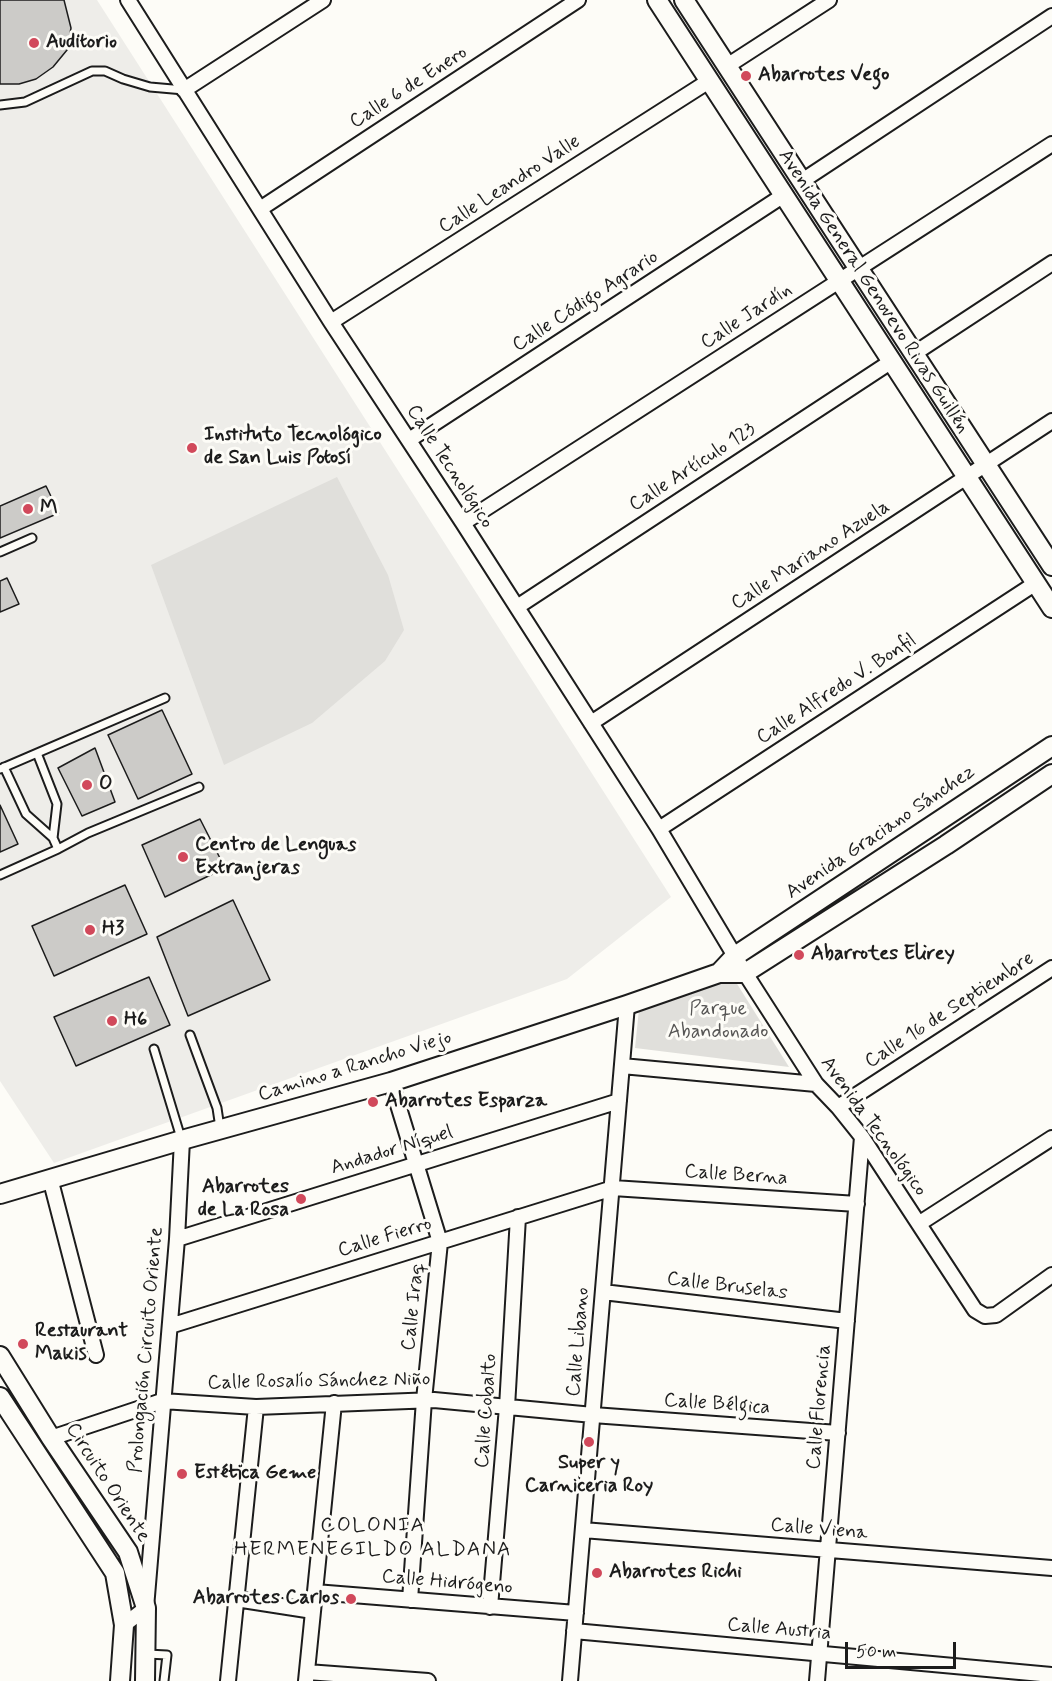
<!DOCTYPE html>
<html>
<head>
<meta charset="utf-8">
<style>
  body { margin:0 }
  #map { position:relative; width:1052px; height:1681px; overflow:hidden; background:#fdfcf7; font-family:Mynerve,sans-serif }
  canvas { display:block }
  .scale { position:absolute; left:845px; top:1642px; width:111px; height:27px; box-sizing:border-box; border:3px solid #1c1c1c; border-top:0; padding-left:8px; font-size:18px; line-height:21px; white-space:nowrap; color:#1c1c1c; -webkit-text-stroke:4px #fdfcf7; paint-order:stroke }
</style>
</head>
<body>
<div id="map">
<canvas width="1052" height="1681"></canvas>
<div class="scale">50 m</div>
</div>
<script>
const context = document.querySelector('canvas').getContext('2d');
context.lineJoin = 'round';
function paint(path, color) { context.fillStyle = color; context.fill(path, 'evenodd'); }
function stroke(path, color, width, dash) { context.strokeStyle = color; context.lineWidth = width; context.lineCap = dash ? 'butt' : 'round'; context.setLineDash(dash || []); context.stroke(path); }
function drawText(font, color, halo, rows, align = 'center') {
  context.font = font + ' Mynerve,sans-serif'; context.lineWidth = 6; context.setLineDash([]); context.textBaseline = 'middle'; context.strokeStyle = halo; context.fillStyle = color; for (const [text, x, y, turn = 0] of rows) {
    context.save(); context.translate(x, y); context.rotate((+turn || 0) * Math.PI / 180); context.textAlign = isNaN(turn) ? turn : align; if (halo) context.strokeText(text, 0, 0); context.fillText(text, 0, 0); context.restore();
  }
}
paint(new Path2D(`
  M 0,0 L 97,0 L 671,897 L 567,979 L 54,1163 L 0,1081 Z`), '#eeede9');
paint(new Path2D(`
  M 337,477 L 388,575 L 404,630 L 385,661 L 312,723 L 224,765 L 151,565 Z
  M 734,979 L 789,1067 L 635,1048 L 639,1009 Z`), '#e0dfdb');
const building = new Path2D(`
  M 0,0 L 64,0 L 71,28 L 67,50 L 53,67 L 36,79 L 19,84 L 0,84 Z
  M 46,486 L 59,513 L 0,538 L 0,506 Z
  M 7,578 L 19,604 L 0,612 L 0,581 Z
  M 162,710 L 192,774 L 138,799 L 108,735 Z
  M 95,748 L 115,802 L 82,816 L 58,768 Z
  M 0,805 L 18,844 L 0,852 Z
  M 200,819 L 225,868 L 165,897 L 142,845 Z
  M 125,885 L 147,934 L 54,976 L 32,926 Z
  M 233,900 L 270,980 L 188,1016 L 157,937 Z
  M 149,977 L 170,1025 L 76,1066 L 54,1017 Z`);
paint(building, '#cccbc8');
stroke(building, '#1c1c1c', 1.5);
const service = new Path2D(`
  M 0,105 L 25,102 L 92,71 L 105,71 L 123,79 L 150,87 L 184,90
  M 0,552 L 32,538
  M 37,753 L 57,804 L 53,838
  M 4,767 L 26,814 L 53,838 L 58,849
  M 0,769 L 165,698
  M 0,875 L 58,849 L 88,833 L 199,787
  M 190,1035 L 217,1108 L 220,1128
  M 154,1049 L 181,1138
  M 147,1654 L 167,1655 L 164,1681`);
const minor = new Path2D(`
  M 128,0 L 331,322 L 463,523 L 659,829 L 745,973 L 816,1084 L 838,1107 L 862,1137 L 975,1310 L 985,1316 L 996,1315 L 1052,1275
  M 727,66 L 829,0
  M 184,90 L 323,0
  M 802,181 L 1052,16
  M 260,209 L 578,0
  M 331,322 L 709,81
  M 915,353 L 1052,263
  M 409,440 L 784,195
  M 463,523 L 1052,144
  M 517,607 L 892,361
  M 591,723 L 1052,421
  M 659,829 L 1036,583
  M 622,1066 L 816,1084
  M 391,1082 L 440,1242 L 424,1400 L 410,1600
  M 838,1107 L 1052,968
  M 50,1178 L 96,1355
  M 920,1223 L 1052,1138
  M 177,1239 L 619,1101
  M 603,1292 L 847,1321
  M 170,1326 L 613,1188 L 857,1204
  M 51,1438 L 162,1401 L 256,1407 L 434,1400 L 593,1415 L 838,1433
  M 583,1530 L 1052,1568
  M 315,1592 L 576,1613
  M 236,1599 L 313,1611
  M 490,1607 L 507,1407 L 518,1217
  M 124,1625 L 146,1608 L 177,1239 L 182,1140
  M 574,1631 L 1052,1675
  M 307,1672 L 428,1681
  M 228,1681 L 256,1407
  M 306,1681 L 334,1403
  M 570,1681 L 627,1005
  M 817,1681 L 862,1137`);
const tertiary = new Path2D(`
  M 657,0 L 1052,608
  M 684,0 L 1052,566
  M 719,973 L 735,956 L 1052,746
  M 0,1194 L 182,1140 L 391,1082 L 627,1005 L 719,973 L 745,973 L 946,845 L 1052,774
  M 0,1356 L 51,1438 L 128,1552 L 146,1608 L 145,1681
  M 0,1397 L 115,1573 L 124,1625 L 120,1681`);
stroke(service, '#1c1c1c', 11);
stroke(minor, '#1c1c1c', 18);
stroke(tertiary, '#1c1c1c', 22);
stroke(service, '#fdfcf7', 7);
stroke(minor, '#fdfcf7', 14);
stroke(tertiary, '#fdfcf7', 18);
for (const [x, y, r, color] of [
  [34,43,6,"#d1495b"],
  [746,76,6,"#d1495b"],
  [192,448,6,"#d1495b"],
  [28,509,6,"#d1495b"],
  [87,785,6,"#d1495b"],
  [183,857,6,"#d1495b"],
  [90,930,6,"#d1495b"],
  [799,955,6,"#d1495b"],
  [112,1021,6,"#d1495b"],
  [373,1102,6,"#d1495b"],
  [301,1199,6,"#d1495b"],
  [23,1344,6,"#d1495b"],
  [589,1442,6,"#d1495b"],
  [182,1474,6,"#d1495b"],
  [597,1573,6,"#d1495b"],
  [351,1599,6,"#d1495b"]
]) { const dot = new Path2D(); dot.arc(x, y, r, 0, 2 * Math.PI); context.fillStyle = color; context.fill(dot); stroke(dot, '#fdfcf7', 2); }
drawText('bold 20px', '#1c1c1c', '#fdfcf7', [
  ["Auditorio",46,43],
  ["Abarrotes Vego",758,76],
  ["Instituto Tecnológico",204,436],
  ["de San Luis Potosí",204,459],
  ["M",40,509],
  ["O",99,785],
  ["Centro de Lenguas",195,846],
  ["Extranjeras",195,869],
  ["H3",102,930],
  ["Abarrotes Elirey",811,955],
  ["H6",124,1021],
  ["Abarrotes Esparza",385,1102],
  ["Abarrotes",289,1188,"right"],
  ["de La Rosa",289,1211,"right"],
  ["Restaurant",35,1332],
  ["Makis",35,1355],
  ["Super y",589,1464,"center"],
  ["Carniceria Roy",589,1487,"center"],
  ["Estética Geme",194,1474],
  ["Abarrotes Richi",609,1573],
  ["Abarrotes Carlos",339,1599,"right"]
], 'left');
drawText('20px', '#1c1c1c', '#fdfcf7', [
  ["Calle 6 de Enero",409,88,-33],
  ["Calle Leandro Valle",510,185,-33],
  ["Avenida General Genovevo Rivas Guillén",873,292,57],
  ["Calle Código Agrario",586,302,-33],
  ["Calle Jardín",747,317,-33],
  ["Calle Tecnológico",449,467,57],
  ["Calle Artículo 123",693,468,-33],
  ["Calle Mariano Azuela",811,556,-33],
  ["Calle Alfredo V. Bonfil",837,690,-33],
  ["Avenida Graciano Sánchez",881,833,-34],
  ["Calle 16 de Septiembre",950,1011,-33],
  ["Camino a Rancho Viejo",355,1067,-17],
  ["Avenida Tecnológico",873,1127,54],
  ["Andador Níquel",392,1151,-17],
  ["Calle Berna",736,1176,4],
  ["Calle Fierro",385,1238,-17],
  ["Calle Bruselas",727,1287,7],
  ["Calle Iraq",414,1307,-84],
  ["Calle Libano",579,1342,-85],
  ["Prolongación Circuito Oriente",147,1350,-85],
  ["Calle Rosalío Sánchez Niño",319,1382,-1],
  ["Calle Bélgica",717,1405,4],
  ["Calle Florencia",820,1407,-85],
  ["Calle Cobalto",487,1411,-86],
  ["Circuito Oriente",107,1483,57],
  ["Calle Viena",819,1530,5],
  ["Calle Hidrógeno",447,1583,5],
  ["Calle Austria",779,1630,5]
]);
drawText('20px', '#575655', '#fdfcf7', [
  ["Parque",718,1010],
  ["Abandonado",718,1033]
]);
context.letterSpacing = '1.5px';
drawText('21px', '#1c1c1c', '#fdfcf7', [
  ["COLONIA",373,1527],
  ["HERMENEGILDO ALDANA",373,1551]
]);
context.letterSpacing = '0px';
</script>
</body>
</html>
